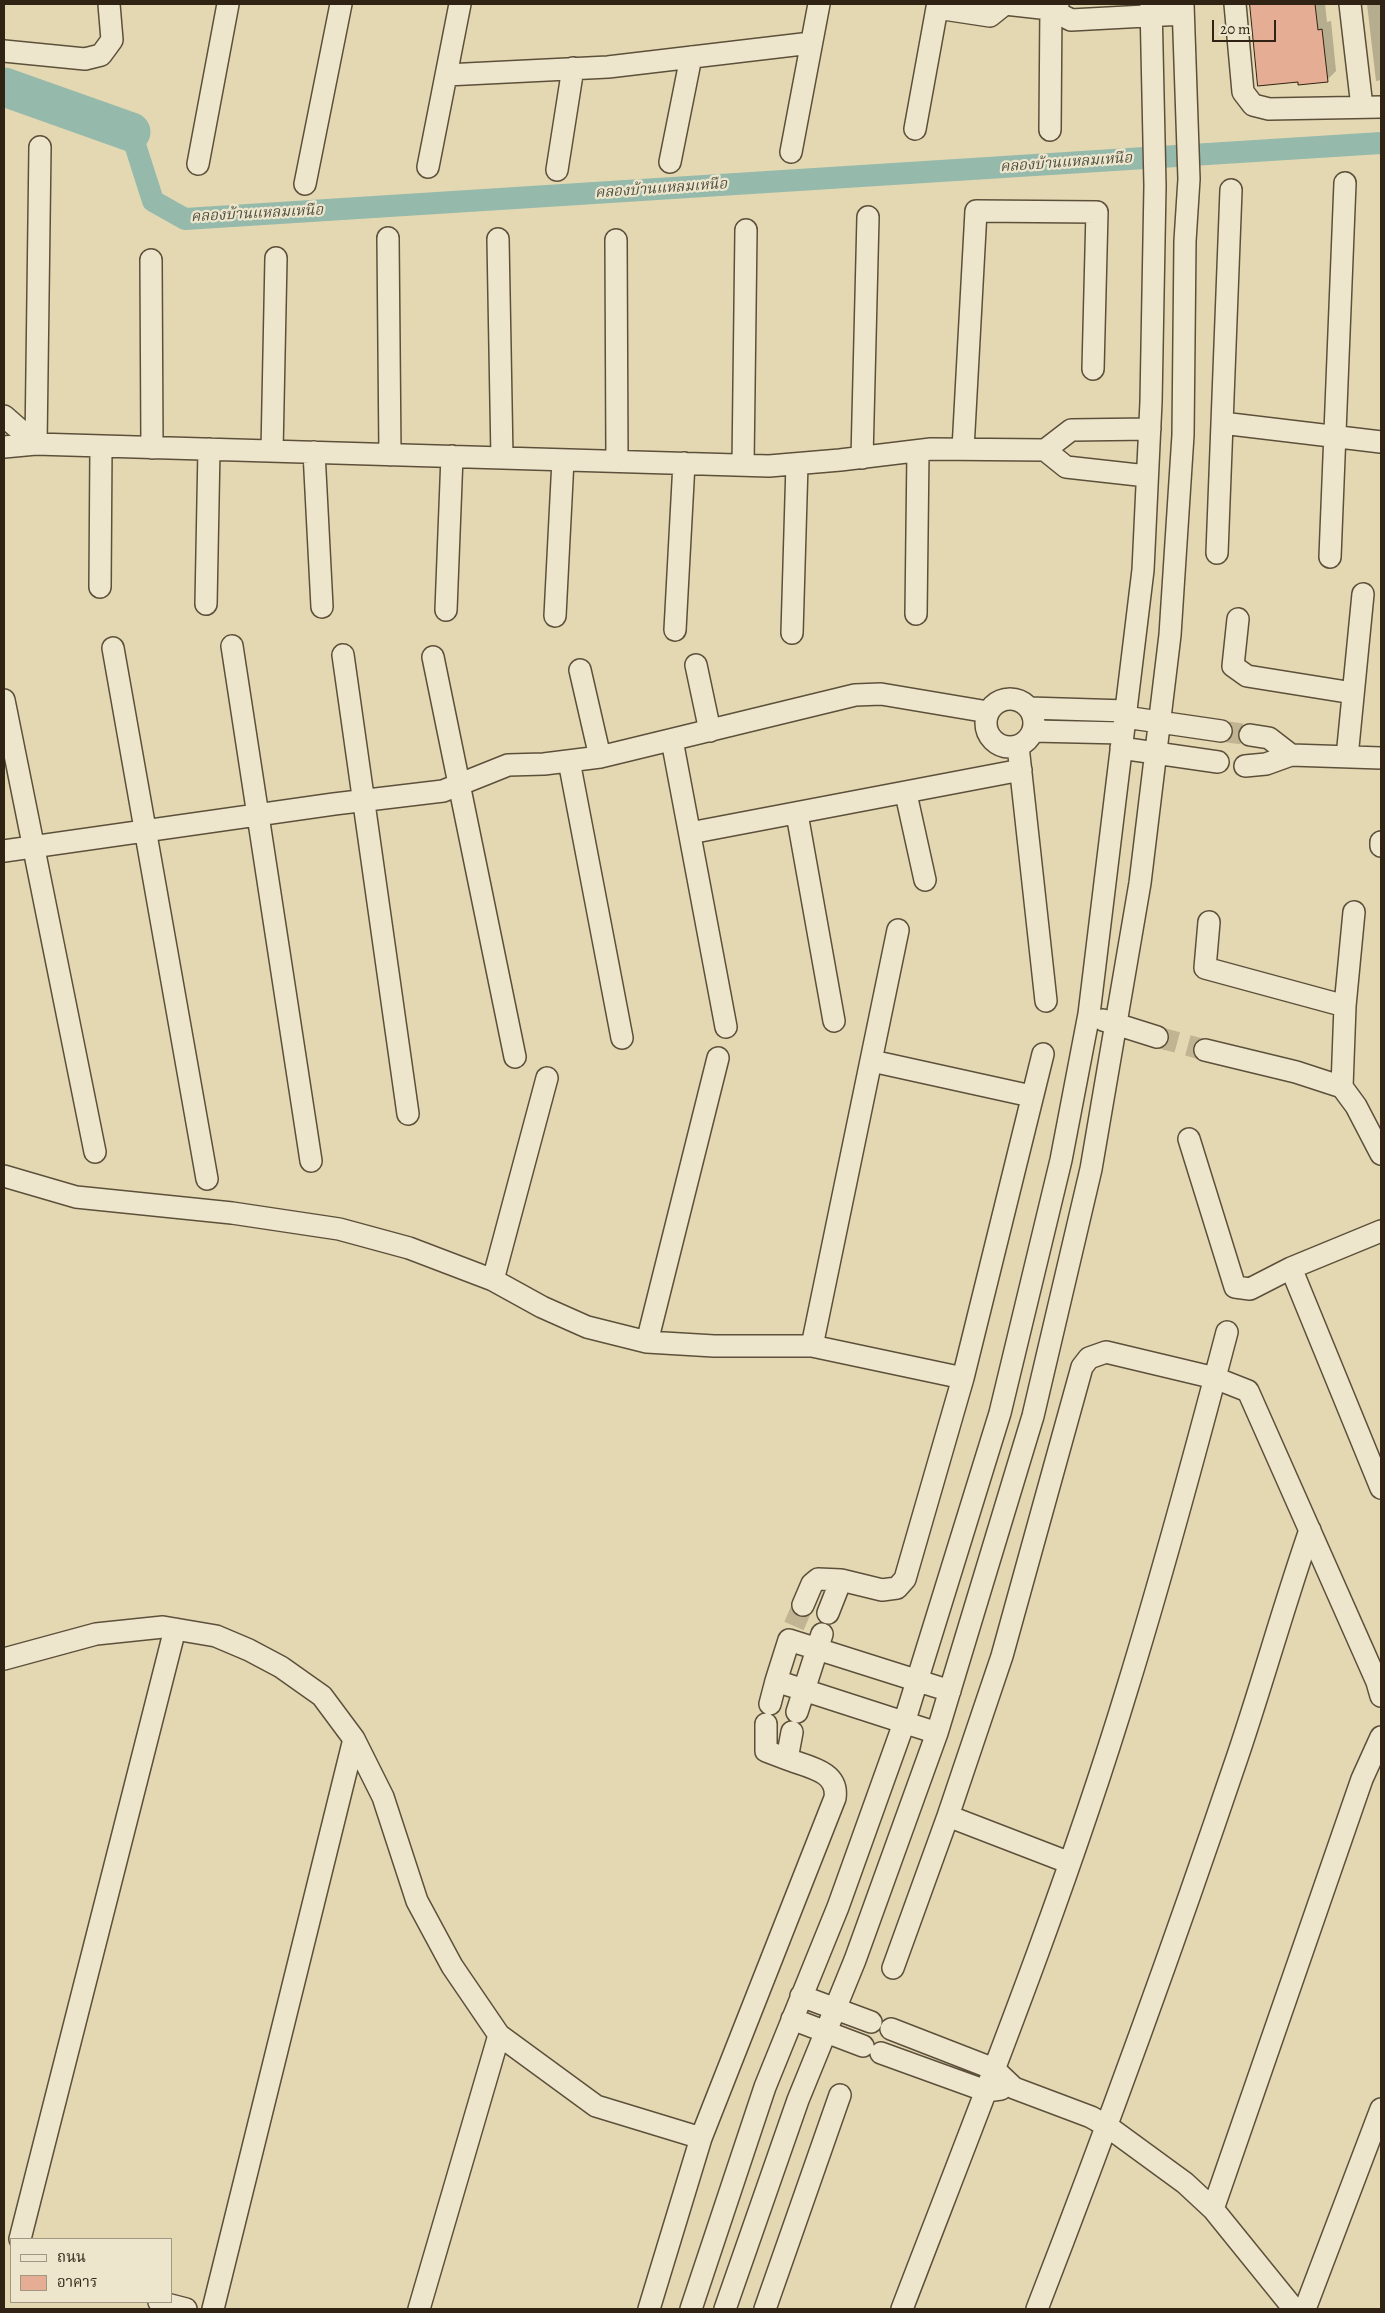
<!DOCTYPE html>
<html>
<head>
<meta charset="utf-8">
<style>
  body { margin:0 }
  #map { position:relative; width:1385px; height:2313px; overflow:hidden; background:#e4d8b2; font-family:Alegreya,"Noto Serif Thai",serif }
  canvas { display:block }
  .frame { position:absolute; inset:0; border:5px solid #302313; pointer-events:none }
  .legend { position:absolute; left:10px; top:2238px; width:162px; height:65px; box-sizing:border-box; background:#ede6cd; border:1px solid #a19883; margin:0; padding:6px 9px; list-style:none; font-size:15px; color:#302313 }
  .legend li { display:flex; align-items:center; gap:10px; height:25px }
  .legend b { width:25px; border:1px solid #a19883 }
  .scale { position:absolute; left:1212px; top:20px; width:64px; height:22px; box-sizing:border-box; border:2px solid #302313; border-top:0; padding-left:6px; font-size:15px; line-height:18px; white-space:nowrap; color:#302313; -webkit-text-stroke:4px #ede6cd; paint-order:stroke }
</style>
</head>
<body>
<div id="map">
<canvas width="1385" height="2313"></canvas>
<div class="frame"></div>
<ul class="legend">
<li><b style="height:6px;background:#ede6cd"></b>ถนน</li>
<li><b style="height:14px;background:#e5ad93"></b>อาคาร</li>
</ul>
<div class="scale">20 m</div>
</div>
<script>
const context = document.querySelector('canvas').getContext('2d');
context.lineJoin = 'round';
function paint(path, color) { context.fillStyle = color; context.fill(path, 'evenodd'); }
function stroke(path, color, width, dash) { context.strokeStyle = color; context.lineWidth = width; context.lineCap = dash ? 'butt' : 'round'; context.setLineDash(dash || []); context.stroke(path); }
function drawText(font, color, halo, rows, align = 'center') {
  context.font = font + ' Alegreya,"Noto Serif Thai",serif'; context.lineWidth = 4.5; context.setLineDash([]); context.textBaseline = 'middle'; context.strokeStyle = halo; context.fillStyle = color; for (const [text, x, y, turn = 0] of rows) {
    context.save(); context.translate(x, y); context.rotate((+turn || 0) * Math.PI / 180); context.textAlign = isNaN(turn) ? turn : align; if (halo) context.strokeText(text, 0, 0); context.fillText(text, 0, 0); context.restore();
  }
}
paint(new Path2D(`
  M 1251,4 L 1325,4 L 1327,22 L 1331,21 L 1336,71 L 1327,80 L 1299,80 L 1259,85 Z
  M 1367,4 L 1381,4 L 1381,80 L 1376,81 Z`), '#0003');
stroke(new Path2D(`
  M 131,132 L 153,201 L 185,219 L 1381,143`), '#95baac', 22);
stroke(new Path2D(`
  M 4,87 L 131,132`), '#95baac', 39);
const building = new Path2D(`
  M 1250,4 L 1315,4 L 1318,30 L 1322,29 L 1328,82 L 1298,85 L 1298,82 L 1258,86 Z`);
paint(building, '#e5ad93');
stroke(building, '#302313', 1);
stroke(new Path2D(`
  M 1221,731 L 1250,735
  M 1157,1037 L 1205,1050
  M 794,1626 L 803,1605`), '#c0b492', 21, [21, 11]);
const street = new Path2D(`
  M 938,4 L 937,8 L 990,16 L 1005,4 L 1050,9
  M 1058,4 L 1050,9 L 1071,20 L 1183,14
  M 1235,4 L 1243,92 L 1253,105 L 1269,109 L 1381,107
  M 1350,4 L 1362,107
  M 4,51 L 85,59 L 101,55 L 112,40 L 109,4
  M 446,75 L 608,67 L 811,43
  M 915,129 L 937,8
  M 1050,130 L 1051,4
  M 791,152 L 819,4
  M 670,162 L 691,57
  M 198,164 L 228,4
  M 428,167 L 460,4
  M 557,170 L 573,68
  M 305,184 L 341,4
  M 388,238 L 390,455
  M 498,239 L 502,458
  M 616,240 L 617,461
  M 151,260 L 152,448
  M 4,416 L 36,444
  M 1222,423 L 1381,442
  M 36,444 L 40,147
  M 4,447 L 36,444 L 769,466 L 840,460 L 931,449 L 1045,450
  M 963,449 L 976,211 L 1097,212 L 1093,369
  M 272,451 L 276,258
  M 314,452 L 322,607
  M 862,458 L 868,217
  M 743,465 L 746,230
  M 1147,476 L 1066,467 L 1045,450 L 1071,430 L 1150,429
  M 1217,553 L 1231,190
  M 1330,557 L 1345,183
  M 100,587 L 101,446
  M 206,604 L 209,449
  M 446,610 L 452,456
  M 916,614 L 918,451
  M 555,616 L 563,460
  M 1238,619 L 1233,666 L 1247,676 L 1353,693
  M 675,630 L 684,463
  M 792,633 L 797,464
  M 232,646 L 311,1161
  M 113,648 L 207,1179
  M 343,655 L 408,1114
  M 433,657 L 515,1057
  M 696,665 L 710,731
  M 580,670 L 600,757
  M986 723a24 24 0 1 1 48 0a24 24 0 1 1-48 0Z
  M 4,700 L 95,1152
  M 1029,708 L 1126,711
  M 1125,717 L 1221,731
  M 1033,731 L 1123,733
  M 1250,735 L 1269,738 L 1291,755
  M 672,740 L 726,1027
  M 1018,746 L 1046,1001
  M 1121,748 L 1218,762
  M 1347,757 L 1363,594
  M 569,761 L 622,1038
  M 1245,766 L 1266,764 L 1291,755 L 1381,758
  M 906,794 L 925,880
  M 797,814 L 834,1021
  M 690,833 L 1021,770
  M 1381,846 L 1381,842
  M 4,851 L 334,804 L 443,791 L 508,765 L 544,764 L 600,757 L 855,695 L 881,694 L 988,712
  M 1209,922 L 1205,968 L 1345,1006
  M 1103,1020 L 1157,1037
  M 1205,1050 L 1296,1072 L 1342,1087 L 1356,1106 L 1381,1154
  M 872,1061 L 1031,1096
  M 1342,1087 L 1345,1006 L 1354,912
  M 1189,1139 L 1235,1287 L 1250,1289 L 1291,1268 L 1381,1231
  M 4,1176 L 76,1197 L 232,1213 L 339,1229 L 409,1248 L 493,1280 L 542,1307 L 587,1327 L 647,1342 L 714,1346 L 812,1346 L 963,1378 L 905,1579 L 897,1588 L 882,1590 L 841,1580
  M 1291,1268 L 1381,1488
  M 493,1280 L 547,1078
  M 647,1342 L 718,1058
  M 812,1346 L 898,930
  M 963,1378 L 1043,1054
  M 803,1605 L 812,1584 L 818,1579 L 841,1580 L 828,1613
  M 4,1659 L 96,1634 L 163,1627 L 216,1636 L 249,1650 L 281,1667 L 322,1696 L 354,1739 L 383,1797 L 417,1901 L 452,1966 L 499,2035
  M 770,1704 L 776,1681
  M 797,1712 L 822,1634
  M 766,1724 L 766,1751 L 787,1759 L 792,1732
  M 937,1733 L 776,1681 L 789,1640 L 950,1691
  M 948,1816 L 1070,1863
  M 893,1968 L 948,1816 L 1002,1656 L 1082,1367 L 1089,1358 L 1106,1352 L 1215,1378 L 1248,1391 L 1377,1682 L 1381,1696
  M 801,1996 L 871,2022
  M 792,2019 L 863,2046
  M 891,2029 L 994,2069 L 1014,2088 L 1091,2117 L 1107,2126 L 1185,2183 L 1213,2209 L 1294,2309
  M 881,2053 L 986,2091 L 1001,2089
  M 1213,2209 L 1362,1779 L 1381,1737
  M 20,2239 L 175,1629
  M 159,2302 L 186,2309
  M 213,2309 L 354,1739
  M 419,2309 L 499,2035 L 596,2106 L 701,2138
  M 649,2309 L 701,2138 L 835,1798 C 839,1771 808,1767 787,1759
  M 691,2309 L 765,2087 L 838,1907 L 904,1723 L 1000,1413 L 1061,1160 L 1089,1014 L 1143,570 L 1151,402 L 1155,186 L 1151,4
  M 725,2309 L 798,2100 L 855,1960 L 937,1733 L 1033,1416 L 1091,1169 L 1140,883 L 1170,635 L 1183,435 L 1185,241 L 1189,179 L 1183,4
  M 765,2309 L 840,2095
  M 902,2309 C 981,2103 1064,1897 1128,1686 C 1164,1569 1196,1450 1227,1332
  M 1037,2309 C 1108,2126 1175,1941 1238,1755 C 1263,1681 1284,1605 1310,1530
  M 1305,2309 L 1381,2109`);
stroke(street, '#5d503b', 24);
stroke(street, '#ede6cd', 21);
drawText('italic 15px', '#4e5041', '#ede6cd', [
  ["คลองบ้านแหลมเหนือ",1066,163,-4],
  ["คลองบ้านแหลมเหนือ",661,189,-4],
  ["คลองบ้านแหลมเหนือ",257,214,-3]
]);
</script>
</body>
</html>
